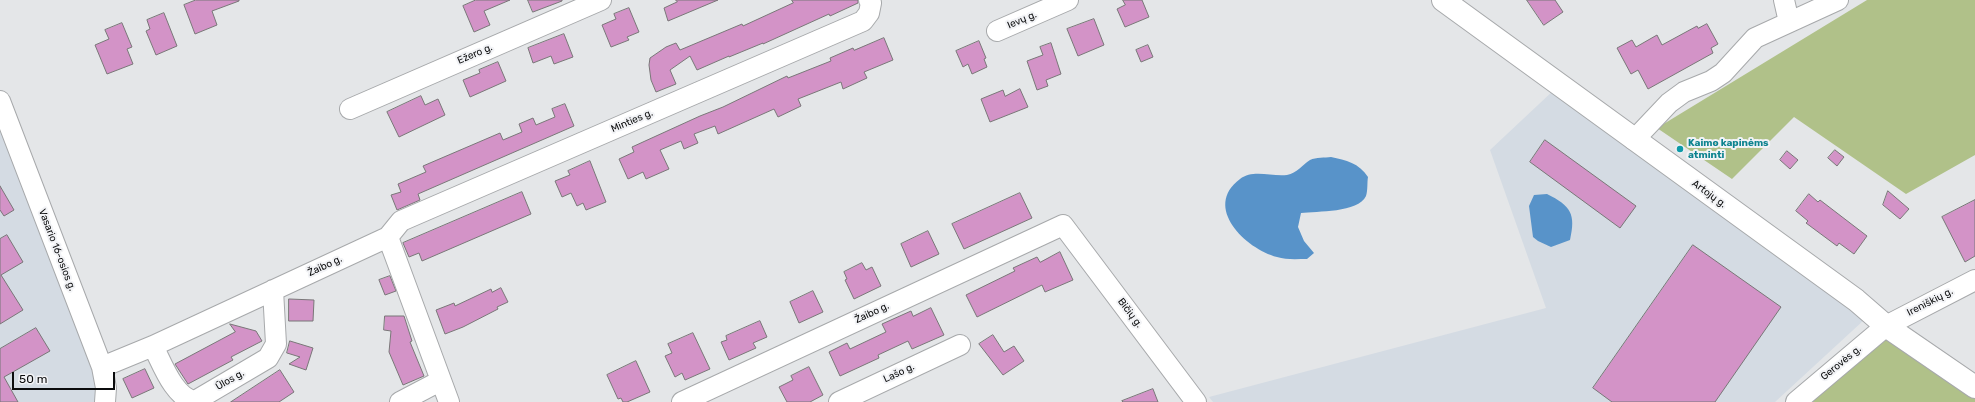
<!DOCTYPE html>
<html>
<head>
<meta charset="utf-8">
<style>
  body { margin:0 }
  #map { position:relative; width:1975px; height:402px; overflow:hidden; background:#e4e6e8; font-family:Rubik,sans-serif }
  canvas { display:block }
  .scale { position:absolute; left:12px; top:372px; width:103px; height:18px; box-sizing:border-box; border:2px solid #0b0c0d; border-top:0; padding-left:5px; font-size:12px; line-height:14px; white-space:nowrap; color:#0b0c0d; -webkit-text-stroke:3px #f2f3f6; paint-order:stroke }
</style>
</head>
<body>
<div id="map">
<canvas width="1975" height="402"></canvas>
<div class="scale">50 m</div>
</div>
<script>
const context = document.querySelector('canvas').getContext('2d');
context.lineJoin = 'round';
function paint(path, color) { context.fillStyle = color; context.fill(path, 'evenodd'); }
function stroke(path, color, width, dash) { context.strokeStyle = color; context.lineWidth = width; context.lineCap = dash ? 'butt' : 'round'; context.setLineDash(dash || []); context.stroke(path); }
function drawText(font, color, halo, rows, align = 'center') {
  context.font = font + ' Rubik,sans-serif'; context.lineWidth = 4; context.setLineDash([]); context.textBaseline = 'middle'; context.strokeStyle = halo; context.fillStyle = color; for (const [text, x, y, turn = 0] of rows) {
    context.save(); context.translate(x, y); context.rotate((+turn || 0) * Math.PI / 180); context.textAlign = isNaN(turn) ? turn : align; if (halo) context.strokeText(text, 0, 0); context.fillText(text, 0, 0); context.restore();
  }
}
paint(new Path2D(`
  M 1555,89 L 1864,320 L 1775,402 L 1213,402 L 1209,397 L 1546,308 L 1490,150 Z
  M 0,124 L 96,370 L 98,402 L 0,402 Z`), '#d4dbe3');
paint(new Path2D(`
  M 1867,0 L 1975,0 L 1975,155 L 1906,194 L 1794,117 L 1732,179 L 1657,128 Z
  M 1886,336 L 1975,394 L 1975,402 L 1813,402 L 1810,398 Z`), '#b0c189');
paint(new Path2D(`
  M 1331,157 C 1346,160 1359,163 1368,177 C 1367,182 1368,190 1366,196 C 1358,213 1317,211 1301,213 L 1298,227 L 1304,241 L 1314,253 L 1307,259 C 1297,259 1286,260 1277,257 C 1246,249 1202,207 1240,179 C 1253,169 1272,177 1287,175 C 1297,173 1302,165 1310,160 C 1316,157 1325,158 1331,157 Z
  M 1547,194 C 1571,206 1576,214 1570,240 L 1551,247 L 1538,241 L 1533,237 L 1529,206 L 1534,195 Z`), '#5893c9');
const building = new Path2D(`
  M 196,0 L 239,0 L 239,1 L 212,11 L 217,25 L 195,34 L 184,5 Z
  M 476,0 L 510,0 L 484,11 L 490,25 L 474,32 L 463,6 Z
  M 528,0 L 562,0 L 562,1 L 533,12 Z
  M 676,0 L 718,0 L 668,21 L 664,8 L 677,2 Z
  M 792,0 L 858,0 L 858,3 L 830,16 L 829,14 L 763,44 L 763,43 L 729,57 L 729,56 L 697,70 L 690,56 L 670,70 L 676,84 L 656,92 L 651,80 L 649,65 L 650,58 L 666,47 L 676,43 L 680,50 L 742,24 L 743,26 L 793,3 Z
  M 1123,0 L 1142,0 L 1149,17 L 1125,27 L 1117,9 L 1125,5 Z
  M 1527,0 L 1555,0 L 1563,12 L 1544,25 Z
  M 629,8 L 639,32 L 627,37 L 629,40 L 611,47 L 602,25 L 616,19 L 614,14 Z
  M 164,13 L 177,46 L 156,55 L 146,31 L 150,29 L 147,20 Z
  M 1094,19 L 1104,45 L 1078,56 L 1067,29 Z
  M 122,23 L 132,47 L 127,49 L 133,64 L 107,74 L 95,45 L 109,39 L 105,30 Z
  M 1707,24 L 1718,44 L 1711,48 L 1713,53 L 1648,89 L 1638,70 L 1631,74 L 1617,48 L 1632,40 L 1636,47 L 1657,35 L 1662,45 L 1697,26 L 1698,28 Z
  M 564,34 L 573,57 L 554,64 L 551,56 L 533,63 L 528,48 Z
  M 884,38 L 893,60 L 864,72 L 867,78 L 843,89 L 841,82 L 798,99 L 801,106 L 778,117 L 774,109 L 718,134 L 715,126 L 694,134 L 698,143 L 684,149 L 681,141 L 660,150 L 669,169 L 646,179 L 643,172 L 628,179 L 619,159 L 634,152 L 632,147 L 700,116 L 723,107 L 787,76 L 788,78 L 831,61 L 830,58 L 853,48 L 854,50 Z
  M 979,41 L 986,58 L 984,59 L 987,67 L 972,74 L 968,64 L 963,67 L 956,51 Z
  M 1051,43 L 1061,74 L 1046,80 L 1048,86 L 1037,90 L 1027,61 L 1043,55 L 1040,47 Z
  M 1148,45 L 1153,57 L 1141,62 L 1136,50 Z
  M 498,62 L 506,81 L 470,97 L 463,80 L 480,73 L 479,70 Z
  M 1020,89 L 1028,107 L 990,122 L 981,99 L 1003,90 L 1005,96 Z
  M 421,96 L 425,105 L 438,99 L 445,115 L 399,137 L 387,112 Z
  M 565,104 L 574,126 L 418,194 L 420,200 L 397,210 L 391,195 L 401,192 L 398,184 L 426,172 L 423,166 L 500,133 L 503,140 L 522,132 L 519,124 L 533,118 L 536,125 L 555,117 L 552,109 Z
  M 1545,140 L 1636,206 L 1620,228 L 1530,162 Z
  M 1835,150 L 1844,157 L 1837,166 L 1828,158 Z
  M 1787,151 L 1798,160 L 1790,169 L 1780,160 Z
  M 590,161 L 606,202 L 586,210 L 583,203 L 577,206 L 571,193 L 562,197 L 555,181 L 570,175 L 568,171 Z
  M 0,186 L 14,210 L 4,216 L 0,210 Z
  M 1888,191 L 1909,209 L 1900,219 L 1883,205 Z
  M 522,192 L 531,214 L 422,261 L 419,253 L 409,257 L 403,243 Z
  M 1020,193 L 1032,218 L 964,249 L 952,224 Z
  M 1809,194 L 1818,202 L 1820,200 L 1867,236 L 1854,254 L 1839,243 L 1837,246 L 1806,223 L 1808,221 L 1796,211 Z
  M 1975,200 L 1975,256 L 1965,262 L 1942,217 Z
  M 928,231 L 939,254 L 911,267 L 901,244 Z
  M 7,235 L 23,262 L 1,275 L 23,310 L 0,324 L 0,239 Z
  M 1693,245 L 1781,307 L 1715,402 L 1612,402 L 1593,388 Z
  M 1060,252 L 1073,280 L 1045,292 L 1042,285 L 977,317 L 966,295 L 1015,271 L 1013,268 L 1037,257 L 1040,262 Z
  M 862,263 L 866,270 L 872,267 L 881,286 L 854,299 L 845,280 L 847,279 L 844,272 Z
  M 390,276 L 396,291 L 385,295 L 379,280 Z
  M 501,288 L 508,302 L 497,307 L 498,309 L 463,327 L 445,334 L 436,310 L 454,303 L 455,306 L 491,289 L 492,292 Z
  M 813,291 L 823,312 L 799,323 L 790,302 Z
  M 289,299 L 314,300 L 313,321 L 289,321 Z
  M 931,308 L 944,335 L 912,349 L 908,341 L 878,355 L 879,358 L 840,376 L 829,352 L 847,343 L 850,349 L 886,332 L 882,324 L 911,311 L 913,316 Z
  M 385,316 L 404,316 L 412,341 L 410,342 L 424,376 L 403,385 L 389,352 L 391,331 L 384,330 Z
  M 760,321 L 767,337 L 753,343 L 756,348 L 729,360 L 721,342 L 727,340 L 726,336 Z
  M 230,324 L 256,331 L 262,341 L 231,357 L 233,360 L 188,384 L 175,364 L 235,332 Z
  M 36,328 L 50,351 L 4,377 L 18,402 L 0,402 L 0,349 Z
  M 693,333 L 710,369 L 685,380 L 682,373 L 675,377 L 665,356 L 672,353 L 668,344 Z
  M 993,335 L 1004,352 L 1014,346 L 1024,361 L 1003,375 L 979,344 Z
  M 290,341 L 313,348 L 306,370 L 289,364 L 300,357 L 287,353 Z
  M 636,361 L 650,392 L 627,402 L 623,402 L 621,398 L 618,399 L 607,375 Z
  M 809,367 L 823,395 L 810,402 L 787,402 L 779,387 L 793,380 L 791,376 Z
  M 145,369 L 154,388 L 132,398 L 123,379 Z
  M 280,370 L 294,392 L 279,402 L 231,402 Z
  M 1153,389 L 1158,402 L 1123,402 L 1122,401 Z`);
paint(building, '#d393c7');
stroke(building, '#797778', 1);
const minor = new Path2D(`
  M 1784,0 L 1789,22
  M 997,31 L 1068,0
  M 0,101 L 102,367 L 106,388 L 105,402
  M 350,109 L 601,0
  M 1634,140 L 1669,103 L 1684,92 L 1711,81 L 1723,73 L 1755,38 L 1838,0
  M 388,237 L 401,221 L 863,21 L 869,13 L 871,3 L 869,0
  M 153,346 C 162,363 174,398 195,401 L 268,358 L 276,344 L 273,290
  M 102,367 L 153,346 L 388,237 L 449,402
  M 400,402 L 440,381
  M 682,402 L 1063,225 L 1196,402
  M 839,402 L 960,345
  M 1796,402 L 1886,326 L 1975,280`);
const major = new Path2D(`
  M 1443,0 L 1856,300 L 1886,326 L 1975,387`);
stroke(minor, '#a7a9ab', 22);
stroke(major, '#a7a9ab', 24);
stroke(minor, '#fff', 20);
stroke(major, '#fff', 22);
for (const [x, y, r, color] of [
  [1680,149,4,"#0f9aa8"]
]) { const dot = new Path2D(); dot.arc(x, y, r, 0, 2 * Math.PI); context.fillStyle = color; context.fill(dot); stroke(dot, '#f2f3f6', 1.5); }
drawText('10px', '#0b0c0d', '#f2f3f6', [
  ["Ievų g.",1022,20,-23],
  ["Ežero g.",475,54,-23],
  ["Minties g.",632,121,-23],
  ["Artojų g.",1709,194,36],
  ["Vasario 16-osios g.",57,250,69],
  ["Žaibo g.",325,266,-25],
  ["Ireniškių g.",1930,302,-27],
  ["Žaibo g.",872,313,-25],
  ["Bičių g.",1130,313,53],
  ["Gerovės g.",1841,363,-39],
  ["Lašo g.",899,373,-25],
  ["Ūlos g.",230,380,-30]
]);
drawText('bold 10px', '#0d838f', '#f2f3f6', [
  ["Kaimo kapinėms",1688,143],
  ["atminti",1688,155]
], 'left');
</script>
</body>
</html>
